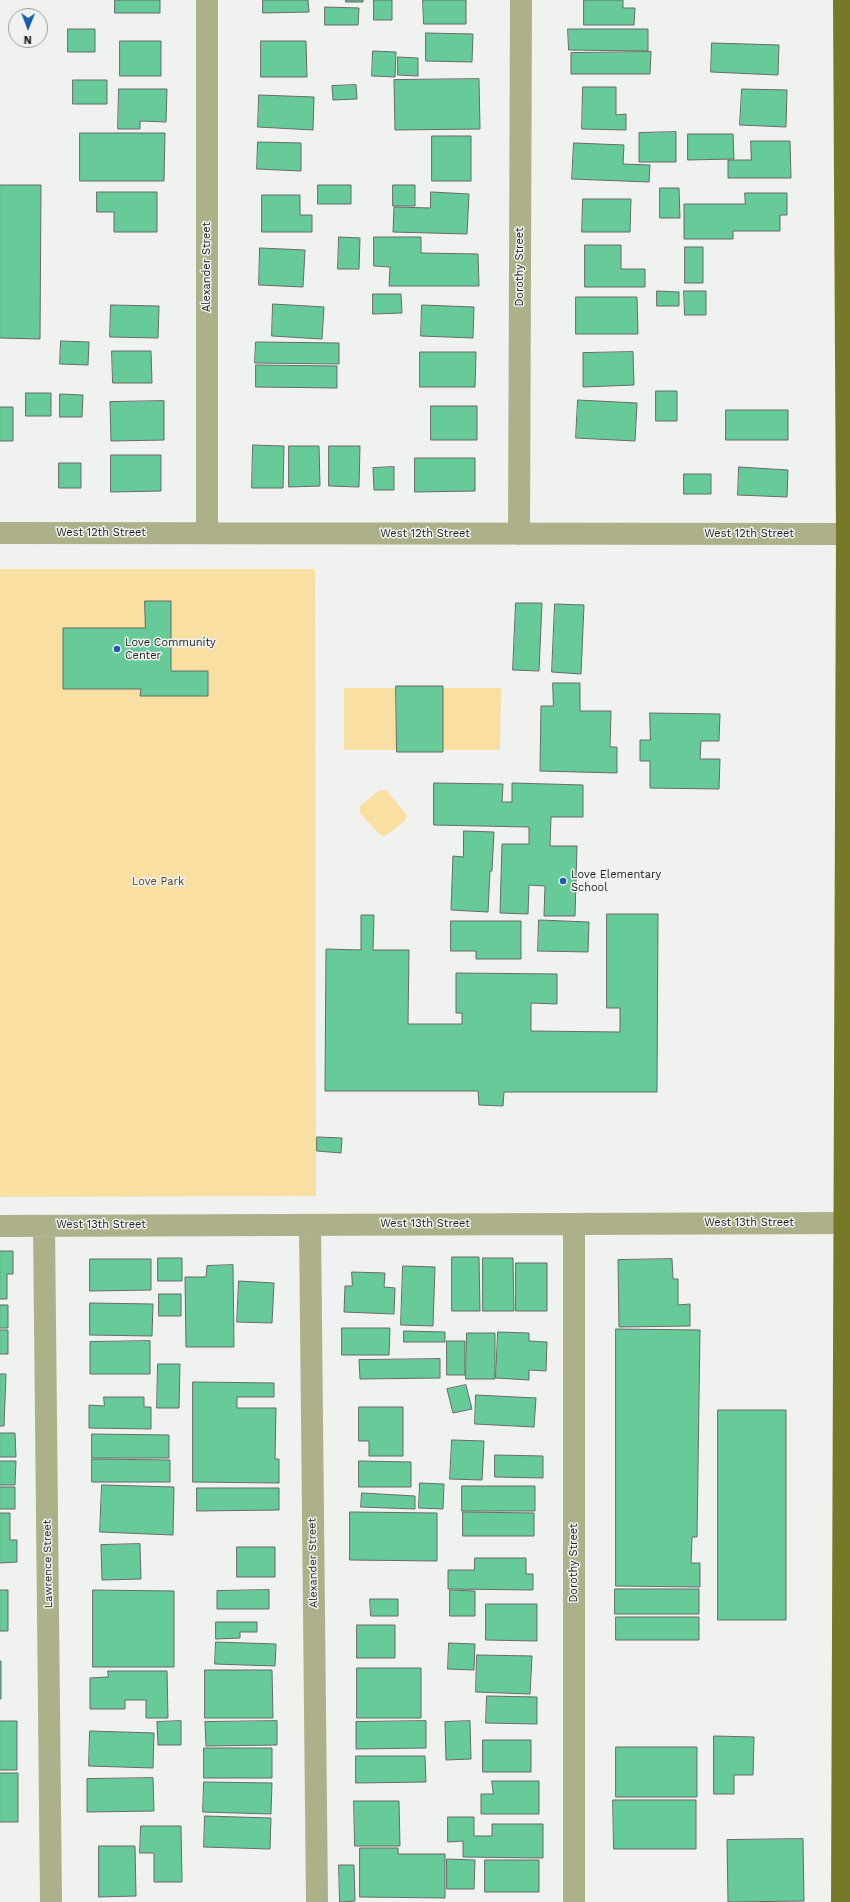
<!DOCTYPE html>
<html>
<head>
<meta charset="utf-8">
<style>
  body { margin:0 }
  #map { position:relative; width:850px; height:1902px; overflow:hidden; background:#eff2ee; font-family:"Work Sans",sans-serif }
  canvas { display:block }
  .north { position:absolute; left:8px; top:8px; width:40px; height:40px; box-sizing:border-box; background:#eff2ee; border:1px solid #9d9f9c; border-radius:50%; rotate:181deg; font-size:11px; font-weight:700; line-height:16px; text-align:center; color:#212221 }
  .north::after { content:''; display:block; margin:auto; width:14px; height:18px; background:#1b5cac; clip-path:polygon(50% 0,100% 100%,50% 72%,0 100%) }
</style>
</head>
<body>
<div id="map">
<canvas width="850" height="1902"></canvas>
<div class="north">N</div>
</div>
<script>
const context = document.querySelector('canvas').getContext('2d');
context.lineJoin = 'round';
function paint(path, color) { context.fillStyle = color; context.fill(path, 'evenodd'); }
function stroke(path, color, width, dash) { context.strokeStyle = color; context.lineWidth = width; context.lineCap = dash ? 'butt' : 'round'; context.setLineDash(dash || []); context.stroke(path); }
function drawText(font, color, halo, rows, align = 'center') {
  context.font = font + ' "Work Sans",sans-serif'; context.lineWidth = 3; context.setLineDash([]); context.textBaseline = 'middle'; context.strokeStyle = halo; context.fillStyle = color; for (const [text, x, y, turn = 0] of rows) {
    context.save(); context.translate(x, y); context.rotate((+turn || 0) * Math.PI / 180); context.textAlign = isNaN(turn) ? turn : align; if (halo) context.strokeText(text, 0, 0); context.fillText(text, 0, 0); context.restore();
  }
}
paint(new Path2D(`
  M 0,569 L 315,569 L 316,1196 L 0,1197 Z
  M 344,688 L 396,688 L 397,750 L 344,750 Z
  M 443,688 L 501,688 L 500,750 L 443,750 Z
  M 380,790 L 386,790 L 407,815 L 405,821 L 385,836 L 380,835 L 360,813 L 360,806 Z`), '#f9dfa2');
const building = new Path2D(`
  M 115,0 L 160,0 L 160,13 L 115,13 Z
  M 263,0 L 308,0 L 309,12 L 263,13 Z
  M 346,0 L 363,0 L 363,2 L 346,2 Z
  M 374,0 L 392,0 L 392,20 L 374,20 Z
  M 423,0 L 466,0 L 466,24 L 424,24 Z
  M 584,0 L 623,0 L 623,8 L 635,8 L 634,25 L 584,25 Z
  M 325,7 L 359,8 L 358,25 L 325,25 Z
  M 68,29 L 95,29 L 95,52 L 68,52 Z
  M 568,29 L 648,29 L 648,51 L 569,50 Z
  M 426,33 L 473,34 L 472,62 L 426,61 Z
  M 120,41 L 161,41 L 161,76 L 120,76 Z
  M 261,41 L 306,41 L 307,77 L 261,77 Z
  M 712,43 L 779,45 L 778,75 L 711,72 Z
  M 373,51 L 396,52 L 395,77 L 372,76 Z
  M 651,52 L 650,74 L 571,74 L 571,53 Z
  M 398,57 L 418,58 L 418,76 L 398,75 Z
  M 479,79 L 480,129 L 395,130 L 394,80 Z
  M 73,80 L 107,80 L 107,104 L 73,104 Z
  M 356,85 L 357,99 L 333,100 L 332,86 Z
  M 583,87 L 616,87 L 616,115 L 626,114 L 626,130 L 582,129 Z
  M 119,89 L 167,89 L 166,122 L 140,121 L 140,129 L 118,129 Z
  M 742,89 L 787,90 L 786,127 L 740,125 Z
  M 259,95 L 314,97 L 313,130 L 258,127 Z
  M 676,132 L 676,162 L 639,162 L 639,133 Z
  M 80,133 L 165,133 L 164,181 L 80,181 Z
  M 688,134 L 733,134 L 734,159 L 688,160 Z
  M 432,136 L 471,136 L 471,181 L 432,181 Z
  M 751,141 L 790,141 L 791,178 L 728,178 L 728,160 L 751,160 Z
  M 258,142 L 301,143 L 301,171 L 257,169 Z
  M 574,143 L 624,145 L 623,164 L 650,165 L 649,182 L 572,179 Z
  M 0,185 L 41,185 L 40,339 L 0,338 Z
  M 318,185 L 351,185 L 351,204 L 318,204 Z
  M 393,185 L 415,185 L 415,206 L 393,206 Z
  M 660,188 L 679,188 L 680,218 L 660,218 Z
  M 97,192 L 157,192 L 157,232 L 114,232 L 114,212 L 97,212 Z
  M 431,192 L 469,194 L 467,234 L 393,232 L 394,207 L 430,208 Z
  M 745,193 L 787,193 L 787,215 L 780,215 L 780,231 L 733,231 L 733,239 L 684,239 L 684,204 L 745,204 Z
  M 262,195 L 300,195 L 300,215 L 312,215 L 312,232 L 262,232 Z
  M 583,199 L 631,199 L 630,232 L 582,232 Z
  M 339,237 L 360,238 L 359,269 L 338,269 Z
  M 374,237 L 421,237 L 421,253 L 478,254 L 479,286 L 389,286 L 390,267 L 374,266 Z
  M 585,245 L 621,245 L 621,269 L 645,269 L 645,287 L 585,287 Z
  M 685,247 L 703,247 L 703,283 L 685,283 Z
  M 260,248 L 305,250 L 303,287 L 259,285 Z
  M 657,291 L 679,292 L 679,306 L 657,306 Z
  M 684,291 L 706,291 L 706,315 L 685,315 Z
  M 373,294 L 401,294 L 402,313 L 373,314 Z
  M 576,297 L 637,297 L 638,334 L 576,334 Z
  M 273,304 L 324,307 L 322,339 L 272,336 Z
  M 111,305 L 159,306 L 158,338 L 110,337 Z
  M 422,305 L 474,307 L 473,338 L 421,336 Z
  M 61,341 L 89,342 L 88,365 L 60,364 Z
  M 256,342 L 339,343 L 339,364 L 255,363 Z
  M 112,351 L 151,351 L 152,383 L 113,383 Z
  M 420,352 L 476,352 L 475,387 L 420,387 Z
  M 633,352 L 634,385 L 583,387 L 583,353 Z
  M 256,365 L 337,366 L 337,388 L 256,387 Z
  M 656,391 L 677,391 L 677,421 L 656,421 Z
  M 26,393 L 51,393 L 51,416 L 26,416 Z
  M 60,394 L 83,395 L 82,417 L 60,417 Z
  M 578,400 L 637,403 L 635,441 L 576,438 Z
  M 164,401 L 164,440 L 111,441 L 110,402 Z
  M 431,406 L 477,406 L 477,440 L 431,440 Z
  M 0,407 L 13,407 L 13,441 L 0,441 Z
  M 726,410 L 788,410 L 788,440 L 726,440 Z
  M 253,445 L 284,446 L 283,488 L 252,488 Z
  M 289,446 L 319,446 L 320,486 L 289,487 Z
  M 329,446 L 360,446 L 359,487 L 329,486 Z
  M 111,455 L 161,455 L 161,491 L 111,492 Z
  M 415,458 L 475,458 L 475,491 L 415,492 Z
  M 59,463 L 81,463 L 81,488 L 59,488 Z
  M 394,467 L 394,490 L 374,490 L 373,468 Z
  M 739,467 L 788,470 L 787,497 L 738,495 Z
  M 684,474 L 711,474 L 711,494 L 684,494 Z
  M 145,601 L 171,601 L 171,671 L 208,671 L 208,696 L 140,696 L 141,689 L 63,689 L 63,628 L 145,628 Z
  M 516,603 L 542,603 L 539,671 L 513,670 Z
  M 555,604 L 584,605 L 581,674 L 552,672 Z
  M 553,683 L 580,683 L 580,711 L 611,711 L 610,747 L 617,747 L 617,773 L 540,771 L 541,706 L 553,706 Z
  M 396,686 L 443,686 L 443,752 L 397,752 Z
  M 650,713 L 720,714 L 719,741 L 701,741 L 700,759 L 720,759 L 719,789 L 650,788 L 650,761 L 640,761 L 640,740 L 650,740 Z
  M 434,783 L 503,784 L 502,802 L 512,802 L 512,783 L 583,785 L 583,817 L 551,817 L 550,846 L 577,846 L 575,916 L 544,916 L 545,886 L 529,885 L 528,914 L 500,913 L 502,844 L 529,844 L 529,827 L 434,825 Z
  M 464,831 L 494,832 L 492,871 L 490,871 L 488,912 L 451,910 L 453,856 L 463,857 Z
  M 607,914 L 658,914 L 657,1092 L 504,1092 L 503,1106 L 479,1105 L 478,1091 L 325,1091 L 326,949 L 361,950 L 361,915 L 374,915 L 373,950 L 409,950 L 408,1024 L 462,1024 L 462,1013 L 456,1013 L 456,973 L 557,974 L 557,1004 L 531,1003 L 531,1031 L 620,1032 L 620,1008 L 607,1008 Z
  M 539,920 L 589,922 L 588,952 L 538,951 Z
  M 451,921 L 521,921 L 521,959 L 476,959 L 476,951 L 451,951 Z
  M 317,1137 L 342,1138 L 341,1153 L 317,1151 Z
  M 0,1251 L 13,1251 L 13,1274 L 7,1274 L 7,1299 L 0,1299 Z
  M 452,1257 L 479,1257 L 480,1311 L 452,1311 Z
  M 158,1258 L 182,1258 L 182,1281 L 158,1281 Z
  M 483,1258 L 513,1258 L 514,1311 L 483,1311 Z
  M 90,1259 L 151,1259 L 151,1290 L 90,1291 Z
  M 672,1259 L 673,1279 L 678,1279 L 678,1305 L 690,1304 L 690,1326 L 619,1327 L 618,1260 Z
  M 516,1263 L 547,1263 L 547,1311 L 516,1311 Z
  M 233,1265 L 234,1347 L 186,1347 L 185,1277 L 206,1277 L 207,1266 Z
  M 403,1266 L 435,1267 L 433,1326 L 401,1325 Z
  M 352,1272 L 385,1273 L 384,1287 L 395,1288 L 394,1314 L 344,1312 L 345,1286 L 352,1286 Z
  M 239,1281 L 274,1283 L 272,1323 L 237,1322 Z
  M 159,1294 L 181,1294 L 181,1316 L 159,1316 Z
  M 90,1303 L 153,1304 L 152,1336 L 90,1335 Z
  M 0,1305 L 8,1305 L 8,1328 L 0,1328 Z
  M 342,1328 L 390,1328 L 389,1355 L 342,1355 Z
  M 616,1329 L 700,1330 L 697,1537 L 692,1537 L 691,1563 L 700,1563 L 700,1587 L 616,1586 Z
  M 0,1330 L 8,1330 L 8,1354 L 0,1354 Z
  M 404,1331 L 445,1332 L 445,1342 L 404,1342 Z
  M 498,1332 L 529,1333 L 529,1341 L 547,1342 L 546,1371 L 529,1370 L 529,1380 L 496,1378 Z
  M 467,1333 L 495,1333 L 495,1379 L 466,1379 Z
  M 150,1341 L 150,1374 L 90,1374 L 90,1342 Z
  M 447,1341 L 465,1341 L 465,1375 L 447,1375 Z
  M 440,1359 L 440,1378 L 360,1379 L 359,1360 Z
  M 158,1364 L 180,1364 L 179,1408 L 157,1408 Z
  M 0,1374 L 6,1374 L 4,1426 L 0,1426 Z
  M 193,1382 L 274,1383 L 274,1397 L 237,1397 L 237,1408 L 276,1408 L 275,1459 L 279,1459 L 279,1483 L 193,1482 Z
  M 466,1385 L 472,1409 L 453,1413 L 447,1389 Z
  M 476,1395 L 536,1398 L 534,1427 L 475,1424 Z
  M 104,1397 L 144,1397 L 144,1407 L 151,1407 L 151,1429 L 89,1428 L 89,1405 L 104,1406 Z
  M 359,1407 L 403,1407 L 403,1456 L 369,1456 L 369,1441 L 359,1441 Z
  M 718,1410 L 786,1410 L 786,1620 L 718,1620 Z
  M 0,1433 L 15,1433 L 16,1457 L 0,1457 Z
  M 92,1434 L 169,1435 L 169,1458 L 92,1458 Z
  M 452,1440 L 484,1441 L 482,1480 L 450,1479 Z
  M 495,1455 L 543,1456 L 543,1478 L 495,1477 Z
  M 92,1459 L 170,1460 L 170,1482 L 92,1482 Z
  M 0,1461 L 16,1461 L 15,1485 L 0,1485 Z
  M 359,1461 L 411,1462 L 411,1487 L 359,1487 Z
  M 420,1483 L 444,1484 L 443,1509 L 419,1508 Z
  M 102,1485 L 174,1487 L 173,1535 L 100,1532 Z
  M 462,1486 L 535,1486 L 535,1511 L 462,1511 Z
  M 0,1487 L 15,1487 L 15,1509 L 0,1509 Z
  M 197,1488 L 279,1488 L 279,1510 L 197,1511 Z
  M 362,1493 L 415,1496 L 415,1509 L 361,1507 Z
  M 350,1512 L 437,1513 L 437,1561 L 350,1560 Z
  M 463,1512 L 534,1513 L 534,1536 L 463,1536 Z
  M 0,1513 L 10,1513 L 10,1540 L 17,1540 L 17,1562 L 0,1563 Z
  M 140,1544 L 141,1579 L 102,1580 L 101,1545 Z
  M 237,1547 L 275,1547 L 275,1577 L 237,1577 Z
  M 475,1558 L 526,1558 L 526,1574 L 533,1574 L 533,1590 L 448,1589 L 448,1570 L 474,1570 Z
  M 615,1589 L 699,1589 L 699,1614 L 615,1614 Z
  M 0,1590 L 8,1590 L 8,1631 L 0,1631 Z
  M 93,1590 L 174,1591 L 174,1667 L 93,1667 Z
  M 269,1590 L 269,1609 L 217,1609 L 217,1591 Z
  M 450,1590 L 475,1591 L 475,1616 L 450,1616 Z
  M 370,1599 L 398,1599 L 398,1616 L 371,1616 Z
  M 486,1604 L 537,1604 L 537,1641 L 486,1640 Z
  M 616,1617 L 699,1617 L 699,1640 L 616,1640 Z
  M 216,1622 L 257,1622 L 257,1632 L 240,1632 L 240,1638 L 216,1639 Z
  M 357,1625 L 395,1625 L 395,1658 L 357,1658 Z
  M 216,1642 L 276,1644 L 275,1666 L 215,1664 Z
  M 449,1643 L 475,1644 L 474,1670 L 448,1669 Z
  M 477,1655 L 532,1656 L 530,1694 L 476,1692 Z
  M 0,1661 L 1,1661 L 1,1699 L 0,1699 Z
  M 357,1668 L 421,1668 L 421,1718 L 357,1718 Z
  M 205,1670 L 272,1670 L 273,1718 L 205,1718 Z
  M 108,1671 L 167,1671 L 168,1718 L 146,1718 L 146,1700 L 125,1700 L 125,1709 L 90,1709 L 90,1678 L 108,1677 Z
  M 487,1696 L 537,1697 L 537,1724 L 486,1723 Z
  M 0,1721 L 17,1721 L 17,1770 L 0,1770 Z
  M 181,1721 L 181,1745 L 158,1745 L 157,1722 Z
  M 277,1721 L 277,1745 L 206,1746 L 205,1722 Z
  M 426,1721 L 426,1748 L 356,1749 L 356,1722 Z
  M 470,1721 L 471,1759 L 446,1760 L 445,1722 Z
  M 90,1731 L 154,1733 L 153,1768 L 89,1766 Z
  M 714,1736 L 754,1737 L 753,1775 L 734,1775 L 734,1794 L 714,1794 Z
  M 483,1740 L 531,1740 L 531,1772 L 483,1772 Z
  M 616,1747 L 697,1747 L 697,1797 L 616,1797 Z
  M 204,1748 L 272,1748 L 272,1778 L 204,1778 Z
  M 356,1756 L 425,1756 L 426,1782 L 356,1783 Z
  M 0,1773 L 18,1773 L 18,1822 L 0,1822 Z
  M 153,1778 L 154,1811 L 87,1812 L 87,1779 Z
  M 492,1781 L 539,1781 L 539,1814 L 481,1814 L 481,1794 L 493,1794 Z
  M 204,1782 L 272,1783 L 271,1814 L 203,1812 Z
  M 613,1800 L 696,1800 L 696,1849 L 614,1849 Z
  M 354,1801 L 399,1801 L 400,1846 L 355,1846 Z
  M 205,1816 L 271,1818 L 270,1849 L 204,1847 Z
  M 448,1817 L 474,1817 L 474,1836 L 492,1836 L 492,1824 L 543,1824 L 543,1858 L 463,1857 L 463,1841 L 448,1842 Z
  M 141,1826 L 181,1826 L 182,1882 L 154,1882 L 154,1853 L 140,1853 Z
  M 803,1839 L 804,1901 L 728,1902 L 727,1840 Z
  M 99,1846 L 135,1846 L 136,1896 L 99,1897 Z
  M 360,1848 L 398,1848 L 398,1854 L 445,1854 L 445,1898 L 360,1897 Z
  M 447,1859 L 475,1860 L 474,1889 L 447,1889 Z
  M 485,1860 L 539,1860 L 539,1892 L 485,1892 Z
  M 339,1865 L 354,1865 L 355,1901 L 340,1902 Z`);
paint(building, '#66cb98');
stroke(building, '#676b68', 1);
stroke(new Path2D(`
  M 0,533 L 850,534
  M 207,533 L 207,0
  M 519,534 L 521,0
  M 310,1225 L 317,1902
  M 0,1226 L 850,1223
  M 44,1226 L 51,1902
  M 574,1902 L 574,1224`), '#adb089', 22);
stroke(new Path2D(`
  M 842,1902 L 847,534 L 844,0`), '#767927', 22);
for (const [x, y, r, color] of [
  [117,649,4,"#1b5cac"],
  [563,881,4,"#1b5cac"]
]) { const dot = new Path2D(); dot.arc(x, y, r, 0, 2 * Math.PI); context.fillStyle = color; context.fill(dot); stroke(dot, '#eff2ee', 1.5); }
drawText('11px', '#212221', '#eff2ee', [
  ["Alexander Street",207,267,-90],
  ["Dorothy Street",520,267,-90],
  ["West 12th Street",101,533],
  ["West 12th Street",425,534],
  ["West 12th Street",749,534],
  ["West 13th Street",749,1223],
  ["West 13th Street",425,1224],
  ["West 13th Street",101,1225],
  ["Alexander Street",313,1563,-91],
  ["Dorothy Street",574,1563,-90],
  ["Lawrence Street",48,1564,-91]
]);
drawText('11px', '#212221', '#eff2ee', [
  ["Love Community",125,643],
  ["Center",125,656],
  ["Love Elementary",571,875],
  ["School",571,888]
], 'left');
drawText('11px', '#56451e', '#eff2ee', [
  ["Love Park",158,882]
]);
</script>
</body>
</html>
